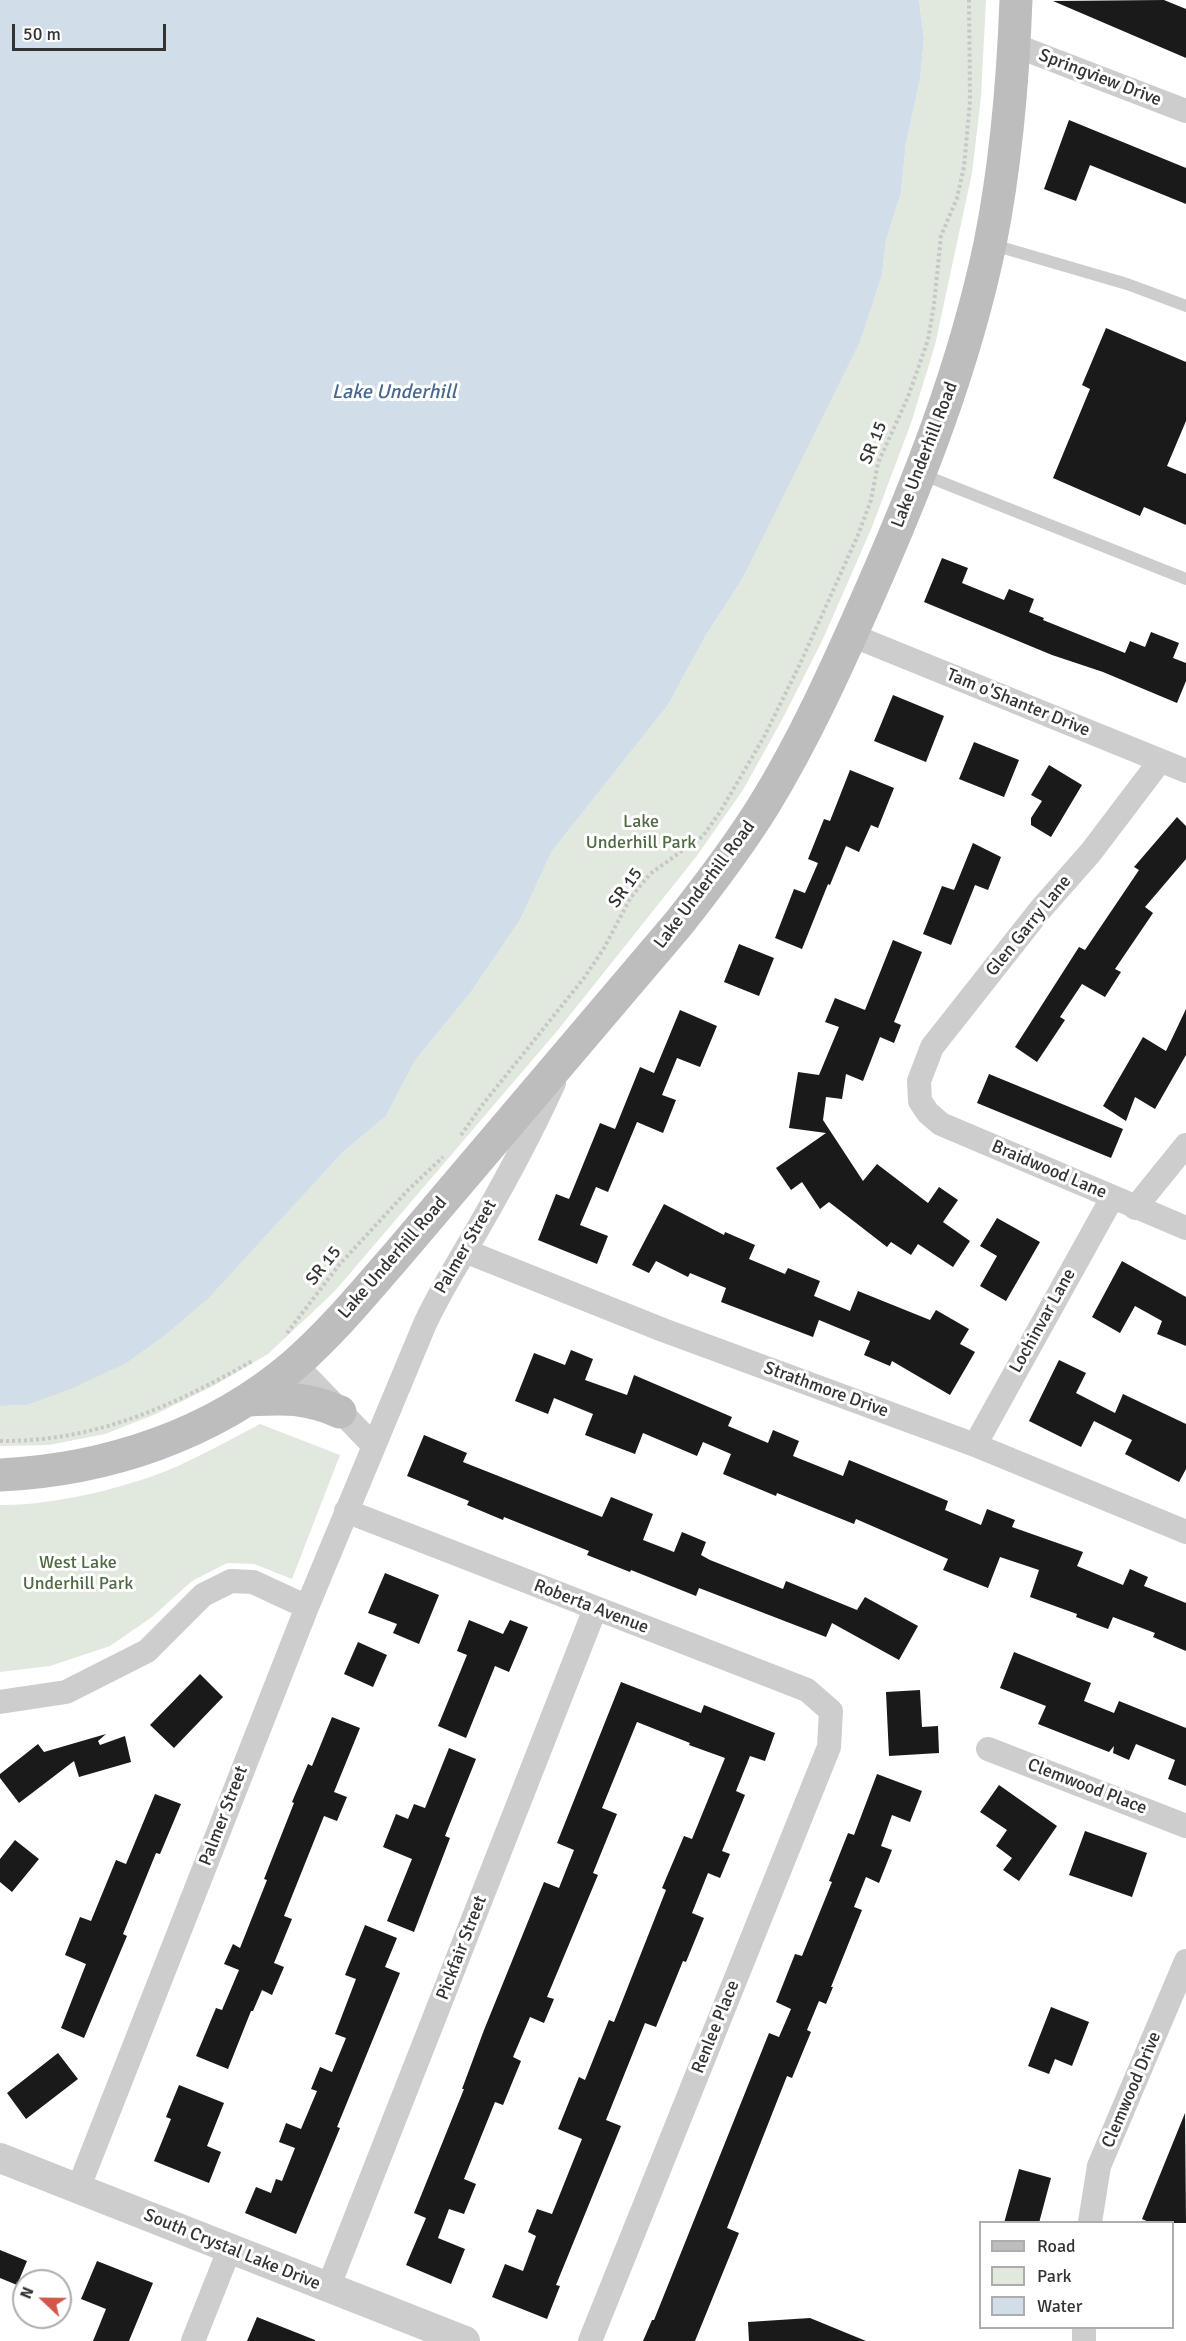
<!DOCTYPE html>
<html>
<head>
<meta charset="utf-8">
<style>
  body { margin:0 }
  #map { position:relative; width:1186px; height:2341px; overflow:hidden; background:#fff; font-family:Signika,sans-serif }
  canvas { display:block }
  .legend { position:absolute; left:979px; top:2221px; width:195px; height:108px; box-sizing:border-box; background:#fff; border:2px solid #adadad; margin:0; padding:8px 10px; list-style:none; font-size:18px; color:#333 }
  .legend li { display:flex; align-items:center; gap:12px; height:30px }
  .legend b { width:30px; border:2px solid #adadad }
  .north { position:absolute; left:12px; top:2269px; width:60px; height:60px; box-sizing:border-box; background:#fff; border:2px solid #adadad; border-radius:50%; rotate:292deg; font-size:16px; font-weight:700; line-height:24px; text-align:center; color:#333 }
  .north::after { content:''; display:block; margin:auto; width:21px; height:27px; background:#d3564b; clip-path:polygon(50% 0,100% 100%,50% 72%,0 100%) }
  .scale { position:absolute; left:12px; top:24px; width:154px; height:27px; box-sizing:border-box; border:3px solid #333; border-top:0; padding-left:8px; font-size:18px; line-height:21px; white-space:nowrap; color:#333; -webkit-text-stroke:4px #fff; paint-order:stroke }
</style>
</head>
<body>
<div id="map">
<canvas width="1186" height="2341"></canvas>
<ul class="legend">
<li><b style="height:8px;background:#bdbdbd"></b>Road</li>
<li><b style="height:16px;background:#e1e8dd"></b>Park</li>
<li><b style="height:16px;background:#d2ddea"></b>Water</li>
</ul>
<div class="north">N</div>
<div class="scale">50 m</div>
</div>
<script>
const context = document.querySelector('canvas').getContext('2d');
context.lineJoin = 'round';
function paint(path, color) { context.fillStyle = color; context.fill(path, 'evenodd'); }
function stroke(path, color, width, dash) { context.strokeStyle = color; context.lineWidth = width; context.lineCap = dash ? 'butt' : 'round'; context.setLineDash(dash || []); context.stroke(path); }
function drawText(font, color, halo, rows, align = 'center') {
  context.font = font + ' Signika,sans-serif'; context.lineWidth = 6; context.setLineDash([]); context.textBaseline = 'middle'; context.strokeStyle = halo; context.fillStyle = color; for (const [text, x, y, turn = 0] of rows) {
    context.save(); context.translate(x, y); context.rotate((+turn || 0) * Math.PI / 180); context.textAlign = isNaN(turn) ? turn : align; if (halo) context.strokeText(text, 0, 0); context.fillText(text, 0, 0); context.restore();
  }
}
paint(new Path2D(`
  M 919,0 L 986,0 L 981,97 L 972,173 L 935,345 L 911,423 L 872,527 L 823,639 L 784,716 L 743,790 L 696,857 L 558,1030 L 334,1292 L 268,1354 L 215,1385 L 156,1414 L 105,1434 L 49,1445 L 0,1446 L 0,1406 L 27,1405 L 168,1333 L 208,1299 L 343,1152 L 386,1116 L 414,1062 L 471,992 L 520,920 L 552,851 L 668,705 L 706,635 L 743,578 L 859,341 L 882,275 L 886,240 L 901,193 L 906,141 L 920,80 L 924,39 Z
  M 260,1424 L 340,1455 L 292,1579 L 254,1564 L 227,1563 L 192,1581 L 152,1617 L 110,1646 L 50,1666 L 0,1672 L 0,1505 C 52,1506 131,1487 178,1466 C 206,1453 233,1438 260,1424 Z`), '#e1e8dd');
paint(new Path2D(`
  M 0,0 L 919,0 L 924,39 L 920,80 L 906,142 L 901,193 L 886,240 L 882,275 L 860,341 L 743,578 L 706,635 L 668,705 L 552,851 L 520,920 L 471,992 L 414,1062 L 386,1116 L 343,1152 L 208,1299 L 168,1333 L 126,1363 L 75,1387 L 27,1405 L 0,1406 Z`), '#d2ddea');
paint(new Path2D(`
  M 1164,0 L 1186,9 L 1186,58 L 1053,1 Z
  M 1069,120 L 1186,168 L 1186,204 L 1090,165 L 1076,201 L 1044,189 Z
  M 1106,328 L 1186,362 L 1186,421 L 1167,466 L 1186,474 L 1186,525 L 1144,507 L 1140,516 L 1053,478 L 1090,389 L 1082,385 Z
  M 942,558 L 968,568 L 962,583 L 1004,600 L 1009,589 L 1034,599 L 1029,612 L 1044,618 L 1043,620 L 1125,653 L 1130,641 L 1145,647 L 1151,632 L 1179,643 L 1173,658 L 1186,663 L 1186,681 L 1177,703 L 1103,672 L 1052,655 L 924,602 Z
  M 893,695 L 944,716 L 926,762 L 874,741 Z
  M 974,742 L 1019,760 L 1004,797 L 959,779 Z
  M 1049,765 L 1082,785 L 1051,837 L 1031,825 L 1031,818 L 1042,801 L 1031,795 Z
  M 850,770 L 894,788 L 878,828 L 871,825 L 859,852 L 846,846 L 830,885 L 828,884 L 802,949 L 775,938 L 794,889 L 805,893 L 818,863 L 808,859 L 824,819 L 830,821 Z
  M 1177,817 L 1186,826 L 1186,859 L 1145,907 L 1153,913 L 1115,969 L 1121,972 L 1105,997 L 1082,984 L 1060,1017 L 1065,1020 L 1037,1062 L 1015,1047 L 1079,947 L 1085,950 L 1139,870 L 1134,867 Z
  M 973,843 L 1001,857 L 988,890 L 975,885 L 951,945 L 923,934 L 942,886 L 954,890 Z
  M 893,940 L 922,952 L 894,1022 L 901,1025 L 894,1043 L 880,1037 L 863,1081 L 846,1074 L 842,1099 L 826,1097 L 823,1120 L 863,1181 L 877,1164 L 928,1203 L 939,1187 L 958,1200 L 943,1222 L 970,1241 L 953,1267 L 918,1244 L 911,1255 L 891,1242 L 887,1247 L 829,1202 L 820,1209 L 802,1182 L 791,1190 L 776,1168 L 826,1133 L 789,1128 L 798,1072 L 819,1075 L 839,1027 L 825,1022 L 835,998 L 865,1010 Z
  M 739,944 L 774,958 L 759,996 L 724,982 Z
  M 1186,1009 L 1186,1055 L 1155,1109 L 1135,1097 L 1126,1121 L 1103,1106 L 1143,1037 L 1166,1051 Z
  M 680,1010 L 717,1026 L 700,1067 L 677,1058 L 662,1095 L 676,1100 L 663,1133 L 637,1122 L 608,1192 L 596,1187 L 580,1225 L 608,1236 L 597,1264 L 538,1240 L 556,1194 L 569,1199 L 600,1123 L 615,1129 L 640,1067 L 654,1073 Z
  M 989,1074 L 1123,1129 L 1111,1158 L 977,1103 Z
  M 664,1204 L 724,1235 L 725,1232 L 755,1245 L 749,1259 L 785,1274 L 788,1268 L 820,1281 L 814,1296 L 850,1311 L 858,1291 L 930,1320 L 936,1310 L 969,1329 L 960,1344 L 975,1352 L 950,1395 L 892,1361 L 890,1366 L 864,1355 L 870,1341 L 819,1320 L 813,1337 L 721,1302 L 726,1288 L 690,1273 L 688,1277 L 656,1261 L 649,1273 L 632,1265 Z
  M 997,1218 L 1040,1242 L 1006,1301 L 980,1286 L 997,1256 L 980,1246 Z
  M 1122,1261 L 1186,1297 L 1186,1346 L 1157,1334 L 1162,1321 L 1135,1306 L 1120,1333 L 1092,1317 Z
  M 571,1350 L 593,1359 L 585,1380 L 627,1395 L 634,1375 L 732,1417 L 728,1426 L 768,1443 L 773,1430 L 799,1441 L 793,1456 L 843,1476 L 849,1460 L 948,1501 L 945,1510 L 981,1525 L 987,1509 L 1015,1520 L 1012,1527 L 1083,1552 L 1077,1566 L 1123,1585 L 1130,1569 L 1148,1577 L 1144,1586 L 1186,1603 L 1186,1651 L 1153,1637 L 1155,1633 L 1113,1617 L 1108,1629 L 1076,1617 L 1077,1614 L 1030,1597 L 1039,1570 L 1000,1557 L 988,1588 L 943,1570 L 948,1559 L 856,1519 L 854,1524 L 777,1493 L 776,1496 L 723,1474 L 731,1454 L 703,1442 L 697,1456 L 643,1433 L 635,1454 L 585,1435 L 593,1414 L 554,1398 L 548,1414 L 515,1401 L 534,1353 L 565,1365 Z
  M 1059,1360 L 1086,1373 L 1076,1393 L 1115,1413 L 1123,1394 L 1186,1424 L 1186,1469 L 1179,1482 L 1125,1454 L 1132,1440 L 1094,1421 L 1081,1447 L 1029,1421 Z
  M 424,1435 L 467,1453 L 463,1462 L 602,1517 L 611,1497 L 653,1514 L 643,1540 L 674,1552 L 682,1532 L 706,1542 L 701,1555 L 710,1560 L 783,1589 L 786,1581 L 857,1610 L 865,1597 L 918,1626 L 899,1660 L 832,1623 L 826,1637 L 699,1588 L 696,1596 L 631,1570 L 630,1572 L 587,1555 L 589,1551 L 504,1517 L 503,1520 L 467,1505 L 469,1501 L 407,1476 Z
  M 385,1573 L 439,1595 L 419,1644 L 393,1633 L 397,1624 L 368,1613 Z
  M 469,1620 L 503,1634 L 510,1620 L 528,1627 L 509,1672 L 495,1666 L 466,1738 L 438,1726 L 467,1655 L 457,1651 Z
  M 358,1642 L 387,1655 L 373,1687 L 344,1674 Z
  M 1014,1652 L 1091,1683 L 1084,1701 L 1114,1713 L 1119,1701 L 1186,1728 L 1186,1786 L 1168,1779 L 1175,1760 L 1136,1744 L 1129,1760 L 1113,1753 L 1114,1746 L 1109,1752 L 1038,1724 L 1046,1706 L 1000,1688 Z
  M 200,1674 L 223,1697 L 174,1748 L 150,1725 Z
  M 621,1682 L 701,1713 L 704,1705 L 775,1733 L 765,1761 L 750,1756 L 736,1791 L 745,1795 L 722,1851 L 730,1854 L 720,1878 L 708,1873 L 692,1913 L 704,1918 L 686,1962 L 683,1961 L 656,2027 L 645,2023 L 606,2120 L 621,2126 L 556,2285 L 560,2286 L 547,2319 L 492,2297 L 505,2264 L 523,2271 L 536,2236 L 528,2232 L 537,2209 L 552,2214 L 582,2139 L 558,2129 L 579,2077 L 585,2080 L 609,2020 L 614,2022 L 666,1890 L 662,1888 L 684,1836 L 692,1839 L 725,1758 L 689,1745 L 690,1743 L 637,1722 L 602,1808 L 617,1814 L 593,1873 L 598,1875 L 547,1997 L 554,1999 L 544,2023 L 530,2017 L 513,2057 L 521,2061 L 503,2105 L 495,2102 L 464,2179 L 476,2184 L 464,2214 L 449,2209 L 438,2238 L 465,2249 L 451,2284 L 406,2265 L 426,2218 L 414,2213 L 464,2089 L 462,2089 L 484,2030 L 544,1882 L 559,1888 L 574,1850 L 557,1843 Z
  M 920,1690 L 922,1727 L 938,1726 L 939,1753 L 889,1756 L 886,1692 Z
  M 332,1717 L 360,1728 L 334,1792 L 347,1797 L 337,1821 L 324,1816 L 284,1916 L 292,1919 L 274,1963 L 284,1967 L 272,1995 L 262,1990 L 253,2011 L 251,2011 L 228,2069 L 196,2056 L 216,2008 L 222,2010 L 239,1970 L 224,1964 L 233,1944 L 240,1948 L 267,1880 L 264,1879 L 294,1803 L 292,1802 L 308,1764 L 312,1766 Z
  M 106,1734 L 98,1741 L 100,1745 L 125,1736 L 131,1762 L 79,1777 L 74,1761 L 19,1803 L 0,1778 L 0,1774 L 38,1744 L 44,1752 Z
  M 449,1748 L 476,1759 L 445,1836 L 450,1838 L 414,1932 L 387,1921 L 412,1859 L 383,1847 L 396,1814 L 408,1819 L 414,1804 L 425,1808 Z
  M 877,1774 L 922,1791 L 910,1822 L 892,1815 L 881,1846 L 892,1850 L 879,1883 L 866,1877 L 854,1907 L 862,1910 L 831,1987 L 833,1987 L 826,2004 L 819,2001 L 807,2030 L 811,2032 L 792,2078 L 787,2076 L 727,2228 L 739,2233 L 695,2341 L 643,2341 L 652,2320 L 654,2320 L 769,2033 L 779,2037 L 791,2009 L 776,2002 L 795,1954 L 802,1956 L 832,1882 L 829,1881 L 848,1833 L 854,1835 Z
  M 999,1785 L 1057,1826 L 1019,1881 L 1003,1870 L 1012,1858 L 996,1846 L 1007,1830 L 980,1812 Z
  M 155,1794 L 181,1804 L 160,1854 L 156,1853 L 123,1934 L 127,1936 L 84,2038 L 61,2028 L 86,1964 L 65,1955 L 80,1917 L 91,1921 L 116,1860 L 126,1864 Z
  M 1085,1831 L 1147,1853 L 1132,1897 L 1069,1875 Z
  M 15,1840 L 39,1859 L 12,1892 L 0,1882 L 0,1859 Z
  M 365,1925 L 397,1938 L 385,1967 L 400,1973 L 337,2127 L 340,2128 L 296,2234 L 245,2213 L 256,2187 L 271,2193 L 276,2179 L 282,2181 L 295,2148 L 279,2142 L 286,2123 L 301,2129 L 317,2091 L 311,2089 L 320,2067 L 332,2072 L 346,2038 L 335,2034 L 356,1979 L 345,1975 Z
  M 1051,2007 L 1089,2022 L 1072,2066 L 1055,2059 L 1049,2074 L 1028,2066 Z
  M 58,2053 L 78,2079 L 26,2119 L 7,2093 Z
  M 179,2085 L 224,2103 L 207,2146 L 221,2152 L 209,2183 L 154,2161 L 171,2119 L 166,2117 Z
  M 1185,2113 L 1186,2223 L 1151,2223 L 1142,2219 Z
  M 1019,2169 L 1051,2178 L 1039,2223 L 1004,2223 Z
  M 0,2250 L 27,2261 L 17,2285 L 0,2278 Z
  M 97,2261 L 153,2283 L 129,2341 L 93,2341 L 106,2309 L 81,2299 Z
  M 257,2317 L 315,2340 L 315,2341 L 247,2341 Z
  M 810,2318 L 866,2341 L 749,2341 L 748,2322 Z`), '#1a1a1a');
stroke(new Path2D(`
  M 461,1135 L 483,1104 L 584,978 L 604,948 L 631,897 L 650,874 L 703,836 L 720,812 L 764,737 L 800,664 L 858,535 L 871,500 L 878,463 L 908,397 L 928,340 L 934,305 L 941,236 L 957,198 L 964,167 L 970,101 L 969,0
  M 287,1333 L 339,1265 L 409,1189 L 443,1157
  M 0,1441 C 95,1442 173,1406 254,1360`), '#c7c7c7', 4, [3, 3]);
stroke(new Path2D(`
  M 990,244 L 1127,284 L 1186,306
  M 921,474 L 1186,579`), '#cdcdcd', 12);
stroke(new Path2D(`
  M 1014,45 L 1186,111
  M 851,635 L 1186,771
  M 1160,761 L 1091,852 L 1040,910 L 932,1047 L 919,1081 L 920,1101 L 928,1113 L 941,1124 L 1186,1228
  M 1135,1208 L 1186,1145
  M 465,1251 L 663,1330 L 975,1445 L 1186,1532
  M 295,1364 L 373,1445
  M 975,1445 L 1112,1198
  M 346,1511 L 807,1690 L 831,1711 L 829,1747 L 590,2341
  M 0,1702 L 66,1692 L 147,1651 L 203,1595 L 231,1581 L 253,1582 L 307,1607
  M 988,1749 L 1186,1826
  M 78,2189 L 307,1607 L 424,1326 C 436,1299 451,1275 466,1249 C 498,1195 528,1140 554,1083
  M 1090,2222 L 1099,2166 L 1186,1961
  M 328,2288 L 595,1609
  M 193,2341 L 230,2248
  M 1084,2341 L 1084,2328`), '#cdcdcd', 24);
stroke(new Path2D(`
  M 0,2158 L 465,2341`), '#cdcdcd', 30);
stroke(new Path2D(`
  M 249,1400 C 286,1398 305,1397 340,1412
  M 0,1475 C 106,1470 212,1435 294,1365 C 332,1332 364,1293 397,1255 L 679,923 C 709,885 738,847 764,805 C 804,740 836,669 867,599 C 918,484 964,368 990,244 C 1006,164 1013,81 1016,0`), '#bdbdbd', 33);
drawText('18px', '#333', '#fff', [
  ["Springview Drive",1100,78,21],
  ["SR 15",874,443,-68],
  ["Lake Underhill Road",925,455,-69],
  ["Tam o'Shanter Drive",1018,703,22],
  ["Lake Underhill Road",705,885,-53],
  ["SR 15",626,888,-54],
  ["Glen Garry Lane",1029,926,-51],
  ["Braidwood Lane",1049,1170,23],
  ["Palmer Street",466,1247,-60],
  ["Lake Underhill Road",393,1258,-49],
  ["SR 15",324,1266,-51],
  ["Lochinvar Lane",1043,1321,-61],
  ["Strathmore Drive",826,1390,20],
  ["Roberta Avenue",591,1607,21],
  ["Clemwood Place",1087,1787,21],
  ["Palmer Street",224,1816,-69],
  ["Pickfair Street",462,1948,-69],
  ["Renlee Place",716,2027,-68],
  ["Clemwood Drive",1132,2090,-67],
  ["South Crystal Lake Drive",232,2250,22]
]);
drawText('18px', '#506a44', '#fff', [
  ["Lake",641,822],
  ["Underhill Park",641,843],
  ["West Lake",78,1563],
  ["Underhill Park",78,1584]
]);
drawText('italic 20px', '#48688d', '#fff', [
  ["Lake Underhill",394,393]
]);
</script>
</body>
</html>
